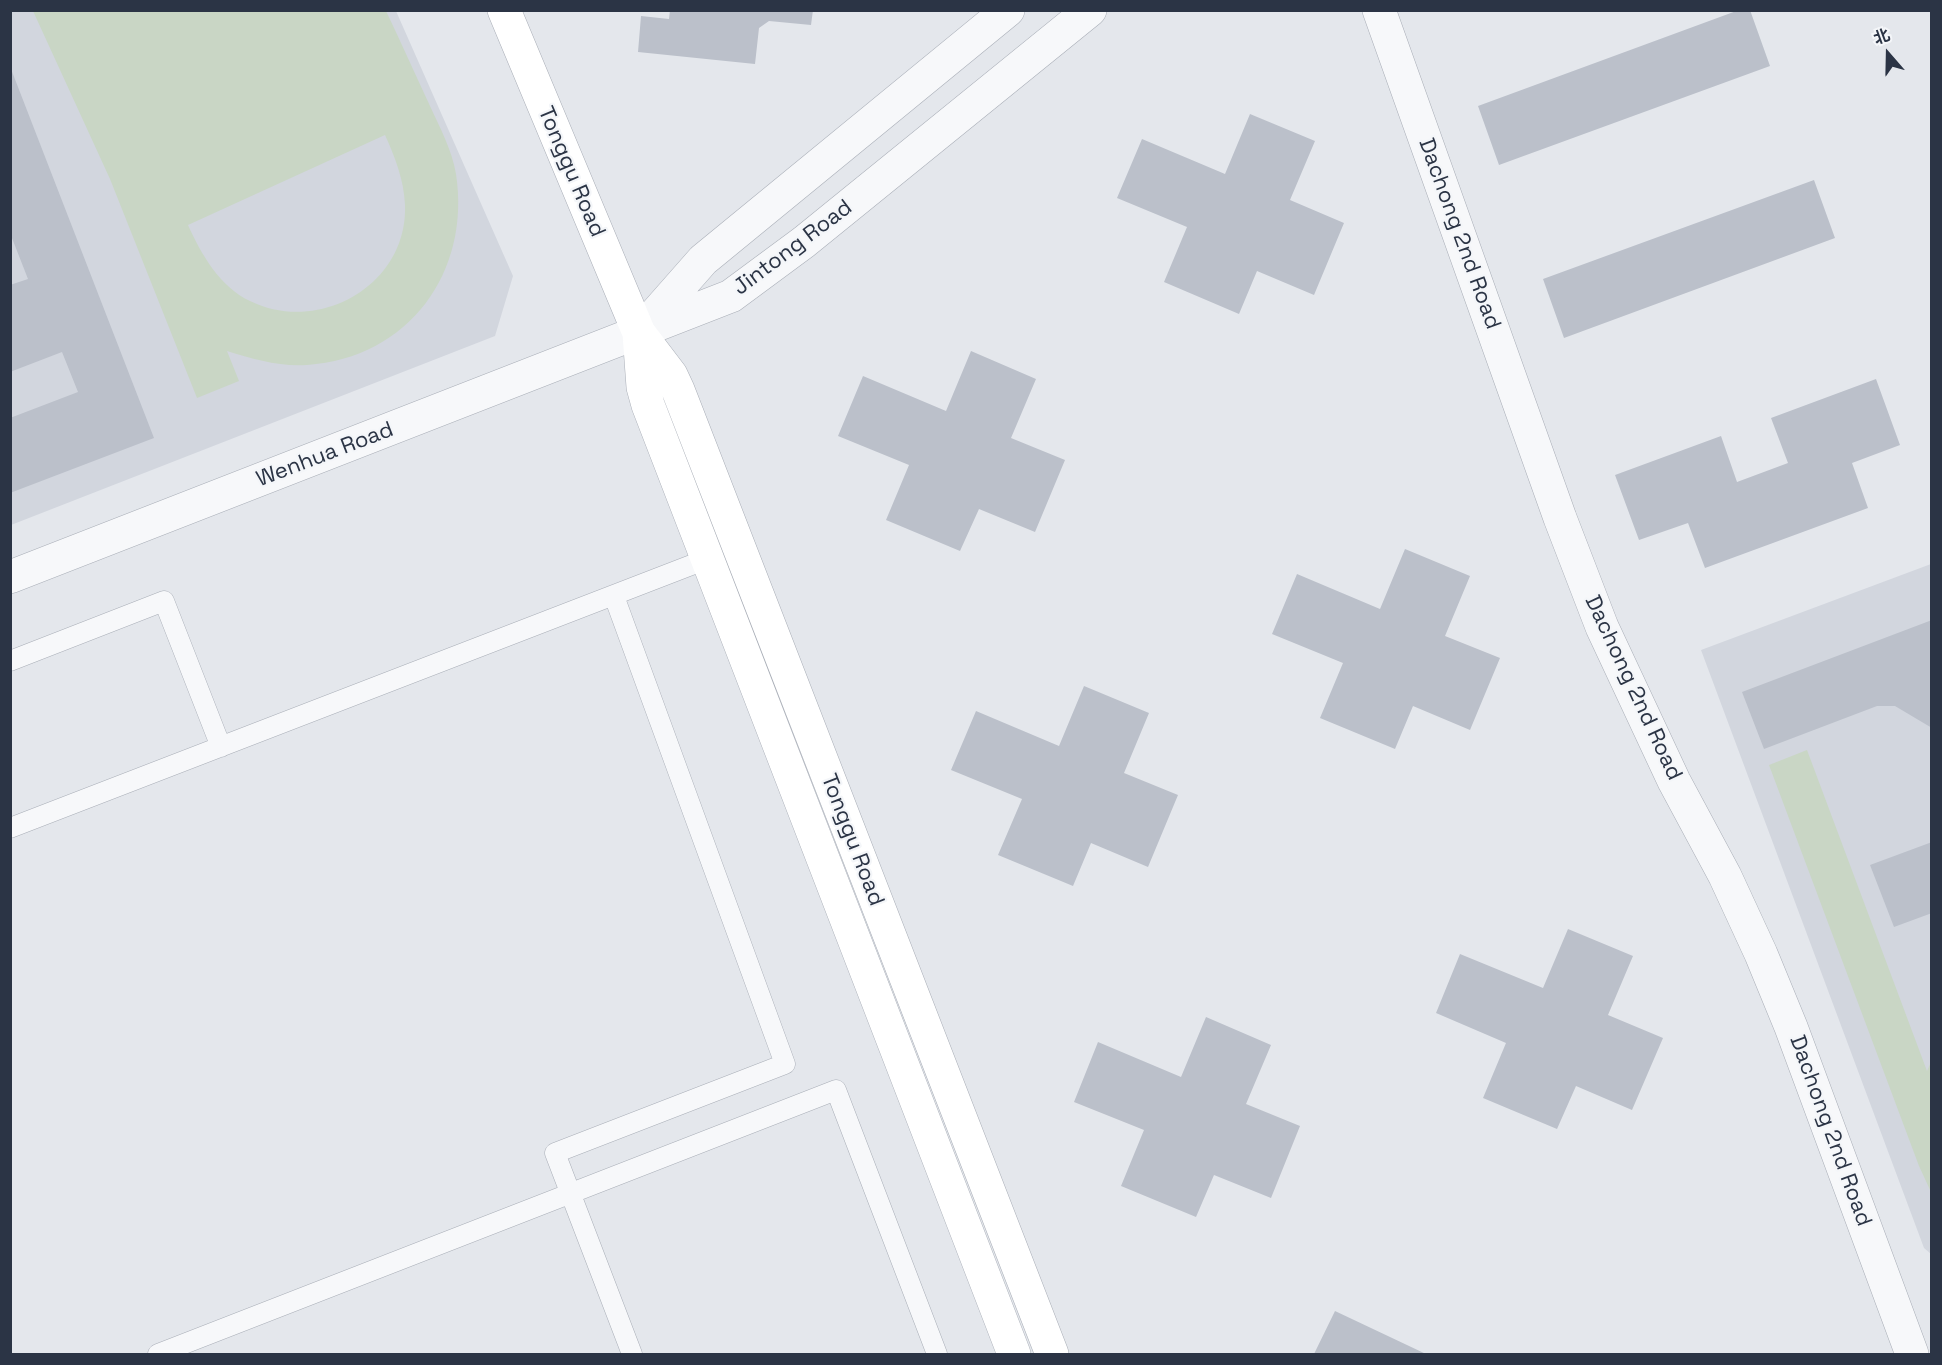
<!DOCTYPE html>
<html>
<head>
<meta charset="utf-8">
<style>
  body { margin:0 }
  #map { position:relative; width:1942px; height:1365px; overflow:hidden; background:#e4e7ec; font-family:"Space Grotesk","Noto Sans SC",sans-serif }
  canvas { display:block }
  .frame { position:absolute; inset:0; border:12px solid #2b3445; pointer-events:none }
  .north { position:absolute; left:1858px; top:24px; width:60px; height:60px; -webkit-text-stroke:4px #f4f6f9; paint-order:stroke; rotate:340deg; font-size:16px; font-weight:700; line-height:24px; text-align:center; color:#2b3445 }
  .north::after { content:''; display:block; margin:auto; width:21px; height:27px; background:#2b3445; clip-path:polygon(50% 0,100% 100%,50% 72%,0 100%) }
</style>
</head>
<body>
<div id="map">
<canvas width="1942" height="1365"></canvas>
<div class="frame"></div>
<div class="north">北</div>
</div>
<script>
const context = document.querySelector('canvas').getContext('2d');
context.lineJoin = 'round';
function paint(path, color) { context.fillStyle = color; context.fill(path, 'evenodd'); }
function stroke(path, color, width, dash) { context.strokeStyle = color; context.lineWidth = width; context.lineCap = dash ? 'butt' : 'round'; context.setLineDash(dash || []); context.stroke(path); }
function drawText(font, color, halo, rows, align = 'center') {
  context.font = font + ' "Space Grotesk",sans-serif'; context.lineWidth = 4.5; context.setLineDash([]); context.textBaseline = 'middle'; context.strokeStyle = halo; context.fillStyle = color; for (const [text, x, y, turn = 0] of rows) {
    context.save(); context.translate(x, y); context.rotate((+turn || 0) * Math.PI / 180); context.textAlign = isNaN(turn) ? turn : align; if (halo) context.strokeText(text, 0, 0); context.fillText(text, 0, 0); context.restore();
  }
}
paint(new Path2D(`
  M 11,11 L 396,11 L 513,276 L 495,336 L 11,525 Z
  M 1931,564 L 1931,1254 L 1924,1248 L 1701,650 Z`), '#d2d6de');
paint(new Path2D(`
  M 33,11 L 386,11 C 401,42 415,74 430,106 C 440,128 452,150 456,174 C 471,272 409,358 307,365 C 280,367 253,359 227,351 L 239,381 L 197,398 L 110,179 ZM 385,135 C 395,157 404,180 405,205 C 408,285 319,335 250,301 C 220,287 201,254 188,225 Z
  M 1807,750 L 1927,1071 L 1931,1062 L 1931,1192 L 1919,1166 L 1769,765 Z`), '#c9d6c5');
paint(new Path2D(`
  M 670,10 L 813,10 L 811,25 L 769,21 L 759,28 L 755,64 L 638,52 L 641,16 L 669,19 Z
  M 1739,10 L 1750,10 L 1770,66 L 1499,165 L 1478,106 Z
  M 11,69 L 154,438 L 10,493 L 10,418 L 78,392 L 62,352 L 10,372 L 10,285 L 28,279 L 10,233 Z
  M 1250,114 L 1315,141 L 1290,200 L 1344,223 L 1314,295 L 1257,271 L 1239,314 L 1164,282 L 1187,227 L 1117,198 L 1142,139 L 1225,174 Z
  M 1814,180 L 1835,238 L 1564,338 L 1543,279 Z
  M 971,351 L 1036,379 L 1011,438 L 1065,460 L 1035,532 L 979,509 L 960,551 L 886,520 L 909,465 L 838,436 L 863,376 L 946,411 Z
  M 1876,379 L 1900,445 L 1852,463 L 1868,508 L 1705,568 L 1688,523 L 1639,540 L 1615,475 L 1721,436 L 1737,482 L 1788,463 L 1771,418 Z
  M 1405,549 L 1470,576 L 1445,636 L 1500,658 L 1470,730 L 1413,706 L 1395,749 L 1320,718 L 1343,663 L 1272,634 L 1297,574 L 1380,609 Z
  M 1932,620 L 1932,728 L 1895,706 L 1877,706 L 1764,749 L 1742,692 Z
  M 1084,686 L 1149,713 L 1124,773 L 1178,795 L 1148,867 L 1091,843 L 1073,886 L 998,855 L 1022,799 L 951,770 L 976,711 L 1059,746 Z
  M 1932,842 L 1932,913 L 1894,927 L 1870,865 Z
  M 1568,929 L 1633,956 L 1608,1015 L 1663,1038 L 1632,1110 L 1576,1086 L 1557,1129 L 1483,1098 L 1506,1043 L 1436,1013 L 1460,954 L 1543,988 Z
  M 1206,1017 L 1271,1045 L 1246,1104 L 1300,1126 L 1271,1198 L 1214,1175 L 1196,1217 L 1121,1186 L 1144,1130 L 1074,1102 L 1098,1042 L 1181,1077 Z
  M 1335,1311 L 1426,1354 L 1314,1354 Z`), '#bbc0ca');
const service = new Path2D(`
  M 614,596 L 785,1064 L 555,1153 L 632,1354
  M 10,661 L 164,601 L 221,747
  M 10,828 L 707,559
  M 158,1354 L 836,1090 L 937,1354`);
const minor = new Path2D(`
  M 1379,10 L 1560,518 L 1602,627 L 1674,781 L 1725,876 L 1761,954 L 1791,1027 L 1912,1354`);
const tertiary = new Path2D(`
  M 644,327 L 703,260 L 1008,10
  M 10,577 L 731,296 L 804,242 L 1090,10`);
const secondary = new Path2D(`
  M 504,10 L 639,333 L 671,375 L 678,390 L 1052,1354
  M 639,333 L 643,387 L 648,405 L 1014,1354`);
stroke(service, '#a9aeb7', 21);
stroke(minor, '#a9aeb7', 34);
stroke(tertiary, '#a9aeb7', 34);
stroke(secondary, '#a9aeb7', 34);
stroke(service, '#f7f8fa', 20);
stroke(minor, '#f7f8fa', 33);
stroke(tertiary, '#f7f8fa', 33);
stroke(secondary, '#fff', 33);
drawText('22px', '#2b3445', '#f4f6f9', [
  ["Tonggu Road",571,172,67],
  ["Dachong 2nd Road",1459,234,70],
  ["Jintong Road",793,248,-37],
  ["Wenhua Road",325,455,-21],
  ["Dachong 2nd Road",1633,688,65],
  ["Tonggu Road",852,840,69],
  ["Dachong 2nd Road",1830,1131,70]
]);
</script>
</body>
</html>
